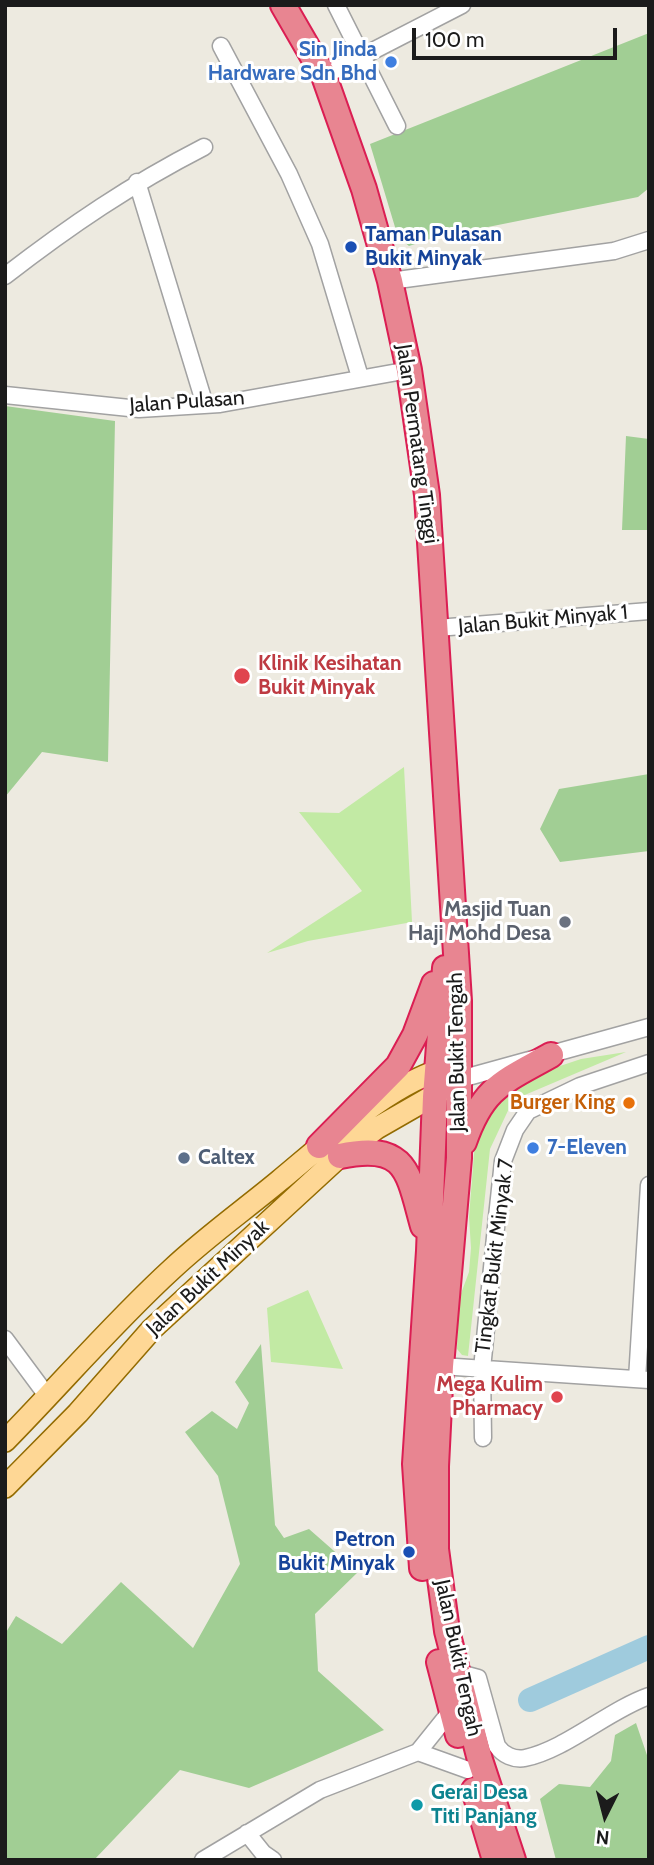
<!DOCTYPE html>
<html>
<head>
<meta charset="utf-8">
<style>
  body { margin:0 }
  #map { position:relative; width:654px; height:1865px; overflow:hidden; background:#edeae0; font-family:Cabin,sans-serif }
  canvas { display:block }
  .frame { position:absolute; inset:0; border:7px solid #1b1b1b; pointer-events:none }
  .north { position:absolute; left:570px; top:1781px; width:70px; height:70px; -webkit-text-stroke:5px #fff; paint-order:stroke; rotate:186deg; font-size:19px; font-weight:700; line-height:28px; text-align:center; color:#1b1b1b }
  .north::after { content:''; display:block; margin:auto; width:24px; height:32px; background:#1b1b1b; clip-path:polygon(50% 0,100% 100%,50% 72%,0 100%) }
  .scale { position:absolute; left:412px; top:28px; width:205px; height:32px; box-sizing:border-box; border:4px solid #1b1b1b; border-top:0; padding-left:9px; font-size:21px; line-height:24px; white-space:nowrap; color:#1b1b1b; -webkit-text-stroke:5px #fff; paint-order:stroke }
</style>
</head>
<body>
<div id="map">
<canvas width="654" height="1865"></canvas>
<div class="frame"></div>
<div class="north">N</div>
<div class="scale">100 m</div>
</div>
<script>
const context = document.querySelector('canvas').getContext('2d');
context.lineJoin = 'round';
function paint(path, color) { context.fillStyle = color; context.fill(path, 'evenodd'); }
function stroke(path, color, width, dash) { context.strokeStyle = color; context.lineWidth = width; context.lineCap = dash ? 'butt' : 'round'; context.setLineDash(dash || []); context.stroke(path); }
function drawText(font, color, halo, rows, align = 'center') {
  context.font = font + ' Cabin,sans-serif'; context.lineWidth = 6; context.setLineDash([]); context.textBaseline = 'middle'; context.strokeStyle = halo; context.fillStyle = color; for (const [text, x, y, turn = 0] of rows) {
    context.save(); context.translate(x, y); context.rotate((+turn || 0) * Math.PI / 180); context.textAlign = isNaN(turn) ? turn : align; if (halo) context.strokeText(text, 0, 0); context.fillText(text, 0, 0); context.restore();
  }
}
paint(new Path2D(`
  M 404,767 L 412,922 L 308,941 L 267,953 L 362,891 L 299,812 L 339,813 Z
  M 626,1052 L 513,1100 L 490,1149 L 468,1356 L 462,1355 L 457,1349 L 459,1299 L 469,1272 L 471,1248 L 469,1217 L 477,1116 L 527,1077 L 581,1059 Z
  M 308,1290 L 343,1369 L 271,1362 L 267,1308 Z`), '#c2eaa4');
paint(new Path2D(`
  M 649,33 L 649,188 L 638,197 L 433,238 L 409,246 L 398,237 L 370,144 Z
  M 5,406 L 115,421 L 108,762 L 42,752 L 5,797 Z
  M 626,436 L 649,439 L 649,530 L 622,530 Z
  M 649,774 L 649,851 L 560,862 L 540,829 L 559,789 Z
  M 261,1344 L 275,1525 L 284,1538 L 309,1529 L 358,1572 L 315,1614 L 318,1671 L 384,1730 L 249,1788 L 180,1770 L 94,1860 L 5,1860 L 5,1634 L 16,1616 L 62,1644 L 121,1582 L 193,1648 L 240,1564 L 218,1476 L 185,1432 L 212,1411 L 237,1429 L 249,1403 L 235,1382 Z
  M 636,1723 L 649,1761 L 649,1860 L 556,1860 L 540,1799 L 559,1784 L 590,1787 L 611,1761 L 615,1735 Z`), '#a1ce94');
stroke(new Path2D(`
  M 530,1700 L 649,1647`), '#9fcbdd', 24);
const minor = new Path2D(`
  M 336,5 L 397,126
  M 221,46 L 289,174 L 320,244 L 360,377
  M 324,76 L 462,5
  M 137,182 L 205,405
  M 5,276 C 71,225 130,185 204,147
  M 390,281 L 614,251 L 649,240
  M 5,395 L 139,409 L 220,404 L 409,370
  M 437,628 L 649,611
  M 457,1080 L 649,1027
  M 5,1339 L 48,1397
  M 441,1366 L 649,1380
  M 637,1379 L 649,1185
  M 483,1438 L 482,1369 L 497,1217 L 503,1161 L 515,1130 L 528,1111 L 580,1086 L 649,1063
  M 460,1679 L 467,1675 L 478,1678 L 497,1746 C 503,1755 514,1760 525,1758 C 565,1750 609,1710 649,1696
  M 418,1752 L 468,1770
  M 247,1833 L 263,1853 L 273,1860
  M 203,1860 L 320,1790 L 418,1752 L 451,1711`);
const major = new Path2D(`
  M 5,1441 C 61,1384 114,1322 172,1269 C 206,1237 244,1210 279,1181 C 324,1144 394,1079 451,1067
  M 5,1487 L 78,1413 L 152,1329 L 340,1156 L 377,1128 L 445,1089`);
const highway = new Path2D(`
  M 283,5 L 324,76 L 364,189 L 390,281 L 409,370 L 427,495 L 459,1001 L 459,1158 L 441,1366 L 436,1466 L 436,1549 L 447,1631 L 480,1760 L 513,1860
  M 464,1142 C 483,1087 503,1082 551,1055
  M 319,1146 L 398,1066 L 415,1035 L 434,984
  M 340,1156 C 407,1142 408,1172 423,1226
  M 422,1568 L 415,1464 L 429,1251 L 435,1097 L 445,968
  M 439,1662 L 458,1735
  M 474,1790 L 495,1860`);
stroke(minor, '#a2a2a2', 19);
stroke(major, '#936b00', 24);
stroke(highway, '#db1e53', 28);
stroke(minor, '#fff', 16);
stroke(major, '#fed795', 21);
stroke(highway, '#e88591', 24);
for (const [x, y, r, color] of [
  [391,62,7,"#3f7fe0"],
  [351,247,7,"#1a4fb4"],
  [242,676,9,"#e0444e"],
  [565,922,7,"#6b7280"],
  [629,1103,7,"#e8710a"],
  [533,1148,7,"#3f7fe0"],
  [184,1158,7,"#5c6f8a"],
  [557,1397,7,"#e0444e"],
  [409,1552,7,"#1a4fb4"],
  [417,1805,7,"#0f9aa8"]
]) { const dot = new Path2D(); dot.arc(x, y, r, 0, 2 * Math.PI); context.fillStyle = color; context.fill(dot); stroke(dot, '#fff', 2.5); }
drawText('bold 21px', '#366cbe', '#fff', [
  ["Sin Jinda",377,50],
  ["Hardware Sdn Bhd",377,74],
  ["7-Eleven",547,1148,"left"]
], 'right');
drawText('bold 21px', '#164399', '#fff', [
  ["Taman Pulasan",365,235],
  ["Bukit Minyak",365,259],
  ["Petron",395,1540,"right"],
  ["Bukit Minyak",395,1564,"right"]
], 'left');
drawText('21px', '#1b1b1b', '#fff', [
  ["Jalan Pulasan",187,402,-4],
  ["Jalan Permatang Tinggi",417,444,82],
  ["Jalan Bukit Minyak 1",543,620,-5],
  ["Jalan Bukit Tengah",457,1052,-91],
  ["Tingkat Bukit Minyak 7",495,1256,-83],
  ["Jalan Bukit Minyak",208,1278,-43],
  ["Jalan Bukit Tengah",458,1658,78]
]);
drawText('bold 21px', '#be3a42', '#fff', [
  ["Klinik Kesihatan",258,664],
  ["Bukit Minyak",258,688],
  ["Mega Kulim",543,1385,"right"],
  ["Pharmacy",543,1409,"right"]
], 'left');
drawText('bold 21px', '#5b616d', '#fff', [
  ["Masjid Tuan",551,910],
  ["Haji Mohd Desa",551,934]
], 'right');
drawText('bold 21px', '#c56008', '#fff', [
  ["Burger King",615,1103]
], 'right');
drawText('bold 21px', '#4e5e75', '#fff', [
  ["Caltex",198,1158]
], 'left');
drawText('bold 21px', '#0d838f', '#fff', [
  ["Gerai Desa",431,1793],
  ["Titi Panjang",431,1817]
], 'left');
</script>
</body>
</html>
